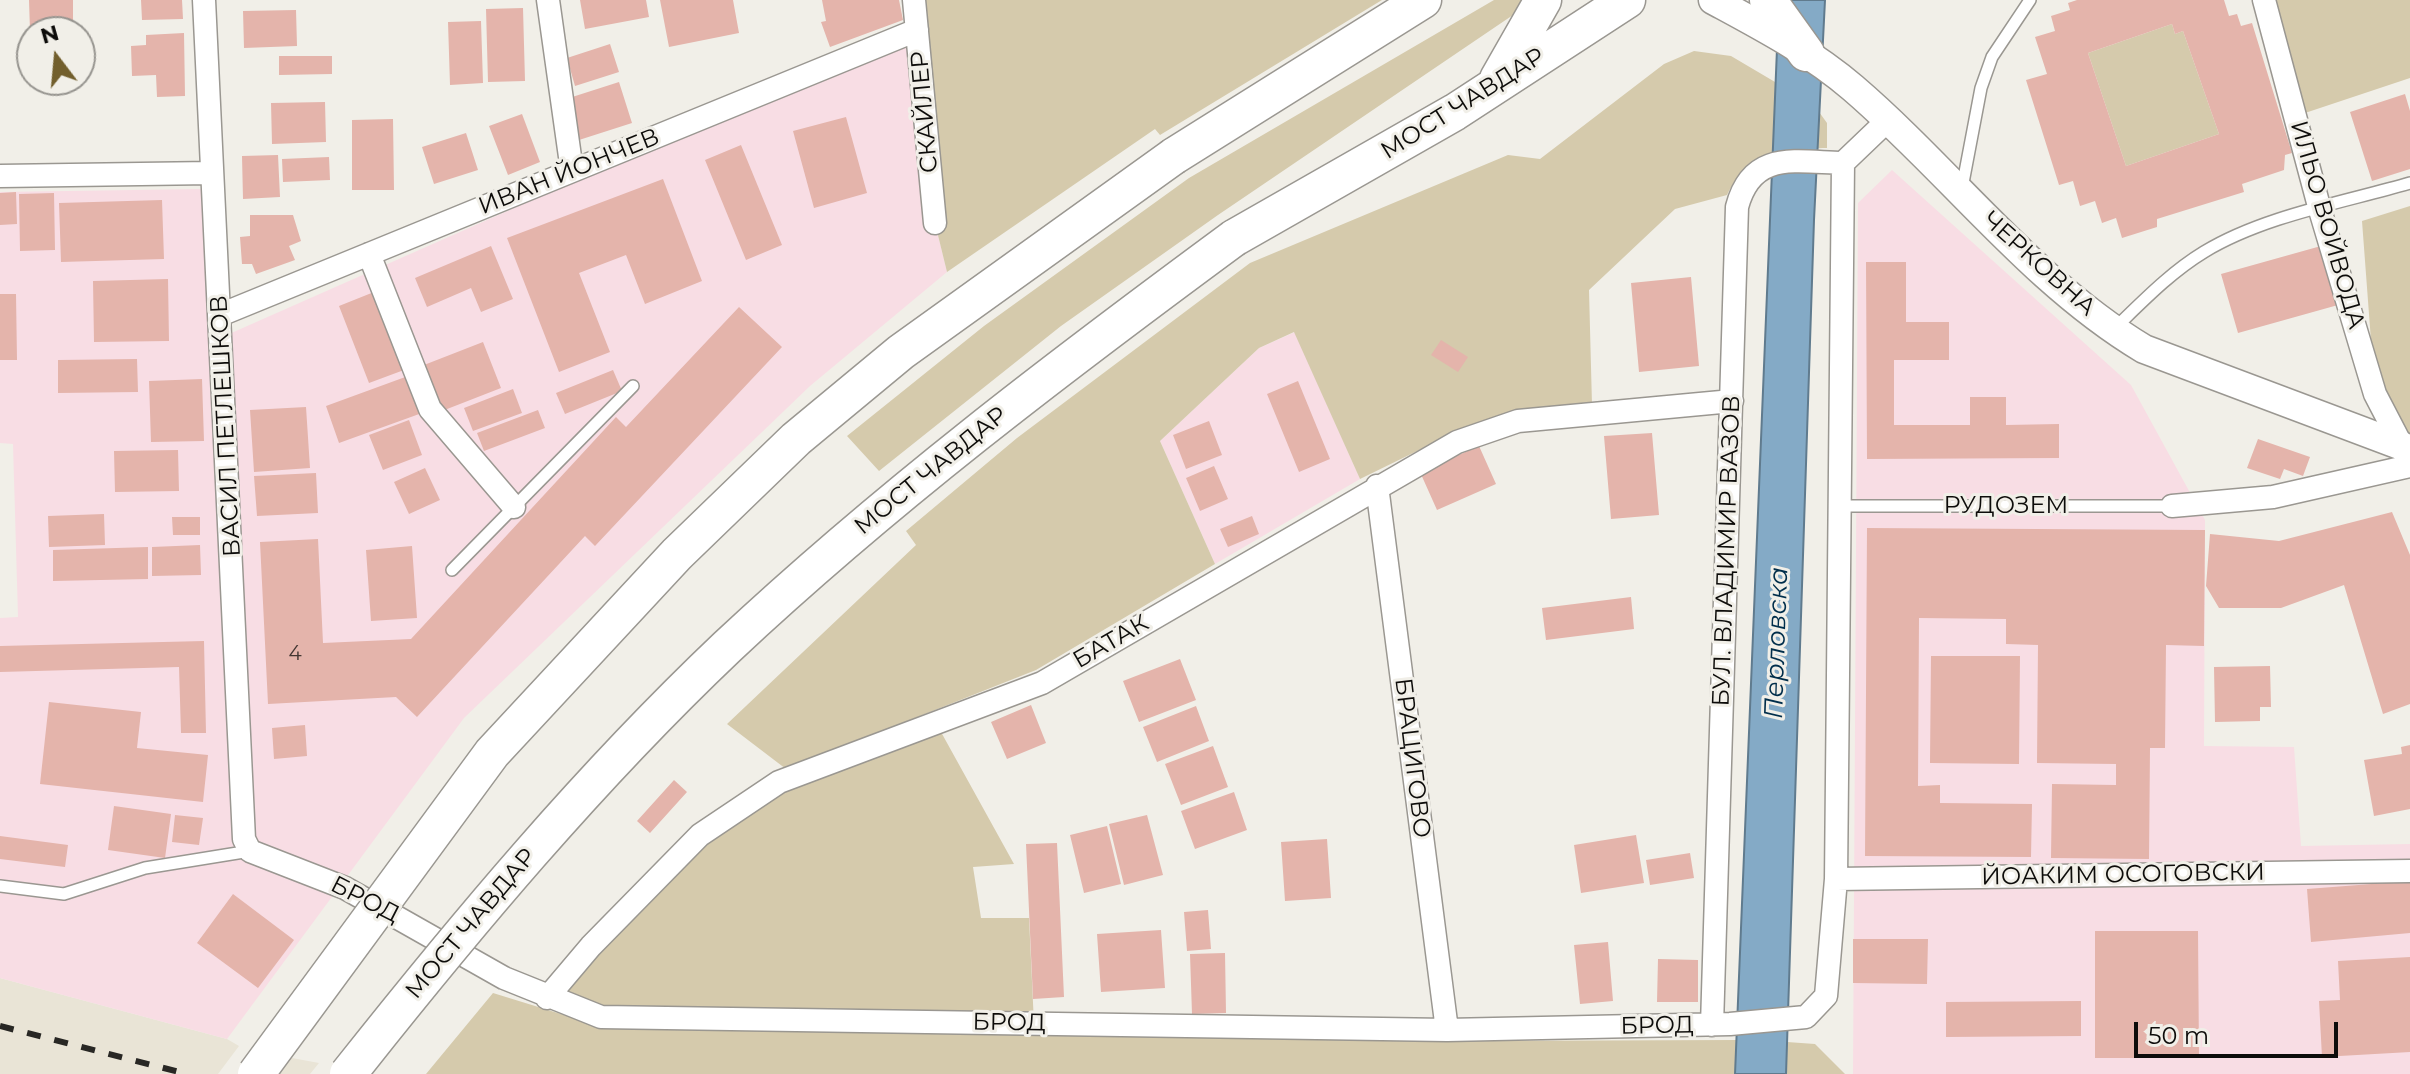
<!DOCTYPE html>
<html>
<head>
<meta charset="utf-8">
<style>
  body { margin:0 }
  #map { position:relative; width:2410px; height:1074px; overflow:hidden; background:#f1efe8; font-family:Montserrat,sans-serif }
  canvas { display:block }
  .north { position:absolute; left:16px; top:16px; width:80px; height:80px; box-sizing:border-box; background:#f1efe8; border:2px solid #96948f; border-radius:50%; rotate:344deg; font-size:22px; font-weight:700; line-height:32px; text-align:center; color:#0d0c0a }
  .north::after { content:''; display:block; margin:auto; width:28px; height:36px; background:#725f2d; clip-path:polygon(50% 0,100% 100%,50% 72%,0 100%) }
  .scale { position:absolute; left:2134px; top:1022px; width:204px; height:36px; box-sizing:border-box; border:4px solid #0d0c0a; border-top:0; padding-left:10px; font-size:24px; line-height:28px; white-space:nowrap; color:#0d0c0a; -webkit-text-stroke:6px #f1efe8; paint-order:stroke }
</style>
</head>
<body>
<div id="map">
<canvas width="2410" height="1074"></canvas>
<div class="north">N</div>
<div class="scale">50 m</div>
</div>
<script>
const context = document.querySelector('canvas').getContext('2d');
context.lineJoin = 'round';
function paint(path, color) { context.fillStyle = color; context.fill(path, 'evenodd'); }
function stroke(path, color, width, dash) { context.strokeStyle = color; context.lineWidth = width; context.lineCap = dash ? 'butt' : 'round'; context.setLineDash(dash || []); context.stroke(path); }
function drawText(font, color, halo, rows, align = 'center') {
  context.font = font + ' Montserrat,sans-serif'; context.lineWidth = 6; context.setLineDash([]); context.textBaseline = 'middle'; context.strokeStyle = halo; context.fillStyle = color; for (const [text, x, y, turn = 0] of rows) {
    context.save(); context.translate(x, y); context.rotate((+turn || 0) * Math.PI / 180); context.textAlign = isNaN(turn) ? turn : align; if (halo) context.strokeText(text, 0, 0); context.fillText(text, 0, 0); context.restore();
  }
}
paint(new Path2D(`
  M 0,978 L 227,1039 L 239,1046 L 218,1074 L 0,1074 Z
  M 292,1058 L 319,1063 L 310,1074 L 280,1074 Z`), '#e9e4d6');
paint(new Path2D(`
  M 917,30 L 935,223 L 947,272 L 810,386 L 464,718 L 227,1039 L 0,978 L 0,618 L 18,617 L 13,444 L 0,443 L 0,192 L 201,189 L 211,342 Z
  M 1892,170 L 2131,385 L 2205,520 L 2204,746 L 2294,747 L 2301,846 L 2410,844 L 2410,1074 L 1853,1074 L 1858,203 Z
  M 1295,332 L 1360,479 L 1215,564 L 1160,441 L 1259,348 Z`), '#f8dde4');
paint(new Path2D(`
  M 914,0 L 1382,0 L 1160,135 L 1155,129 L 947,272 L 935,223 Z
  M 1494,0 L 1523,0 L 1513,15 L 1218,215 L 1061,326 L 879,471 L 847,436 L 984,326 L 1189,178 Z
  M 2264,0 L 2410,0 L 2410,78 L 2296,116 Z
  M 2172,24 L 2175,34 L 2183,31 L 2219,134 L 2126,166 L 2088,53 Z
  M 1694,51 L 1731,56 L 1814,105 L 1827,123 L 1827,148 C 1778,149 1751,148 1727,195 L 1675,209 L 1589,290 L 1592,405 L 1456,432 L 1360,479 L 1294,332 L 1259,348 L 1160,441 L 1215,564 L 1036,670 L 786,769 L 727,724 L 916,545 L 906,531 L 1017,438 L 1250,263 L 1508,155 L 1540,159 L 1664,64 Z
  M 2410,206 L 2410,452 L 2375,394 L 2362,221 Z
  M 936,723 L 1014,864 L 973,867 L 981,918 L 1029,918 L 1034,1024 L 601,1017 L 547,998 L 700,835 L 779,782 Z
  M 493,993 L 603,1027 L 1446,1041 L 1737,1040 L 1735,1074 L 426,1074 Z
  M 1787,1042 L 1815,1044 L 1845,1074 L 1786,1074 Z`), '#d5caac');
const water = new Path2D(`
  M 1779,0 L 1825,0 L 1814,220 L 1786,1074 L 1735,1074 Z`);
paint(water, '#84aac6');
stroke(water, '#607b8e', 2);
paint(new Path2D(`
  M 29,0 L 73,0 L 73,31 L 30,31 Z
  M 141,0 L 182,0 L 183,19 L 142,20 Z
  M 580,0 L 646,0 L 649,17 L 585,29 Z
  M 660,0 L 733,0 L 739,33 L 669,47 Z
  M 822,0 L 899,0 L 903,20 L 830,47 L 821,22 L 826,21 Z
  M 2077,0 L 2224,0 L 2229,16 L 2237,14 L 2241,26 L 2252,23 L 2292,153 L 2285,155 L 2284,170 L 2242,184 L 2244,192 L 2157,219 L 2157,227 L 2122,238 L 2116,218 L 2102,223 L 2095,201 L 2080,206 L 2073,181 L 2059,185 L 2026,80 L 2047,74 L 2035,37 L 2055,31 L 2051,16 L 2070,10 L 2068,3 ZM 2172,24 L 2175,34 L 2183,31 L 2219,134 L 2126,166 L 2088,53 Z
  M 523,8 L 525,81 L 488,82 L 486,9 Z
  M 296,10 L 297,46 L 244,48 L 243,11 Z
  M 481,21 L 483,83 L 450,85 L 448,22 Z
  M 184,33 L 185,96 L 157,97 L 156,75 L 132,76 L 131,46 L 146,45 L 146,35 Z
  M 610,44 L 619,72 L 575,86 L 567,58 Z
  M 279,56 L 332,56 L 332,74 L 279,75 Z
  M 619,82 L 632,123 L 579,140 L 566,99 Z
  M 2405,94 L 2410,111 L 2410,169 L 2372,181 L 2350,112 Z
  M 325,102 L 326,142 L 272,144 L 271,103 Z
  M 522,114 L 540,162 L 508,175 L 489,126 Z
  M 846,117 L 867,193 L 814,208 L 793,131 Z
  M 393,119 L 394,190 L 352,190 L 352,120 Z
  M 466,133 L 478,170 L 434,184 L 422,147 Z
  M 741,145 L 782,245 L 746,260 L 705,160 Z
  M 278,155 L 280,197 L 243,199 L 242,156 Z
  M 329,157 L 330,180 L 283,182 L 282,159 Z
  M 663,179 L 702,281 L 645,304 L 626,255 L 579,273 L 610,352 L 559,372 L 507,238 Z
  M 16,192 L 17,224 L 0,225 L 0,193 Z
  M 54,193 L 55,250 L 20,251 L 19,194 Z
  M 162,200 L 164,259 L 61,262 L 59,203 Z
  M 250,215 L 293,215 L 301,241 L 289,246 L 295,260 L 256,274 L 252,264 L 242,264 L 240,237 L 250,236 Z
  M 491,246 L 513,299 L 481,312 L 471,288 L 427,307 L 415,278 Z
  M 2321,246 L 2338,305 L 2238,333 L 2221,274 Z
  M 1866,262 L 1906,262 L 1906,322 L 1949,322 L 1949,360 L 1894,360 L 1894,425 L 1970,425 L 1970,397 L 2006,397 L 2006,425 L 2059,424 L 2059,458 L 1867,459 Z
  M 1691,277 L 1699,366 L 1639,372 L 1631,283 Z
  M 168,279 L 169,341 L 94,342 L 93,281 Z
  M 374,292 L 404,370 L 369,383 L 339,306 Z
  M 0,294 L 16,294 L 17,360 L 0,360 Z
  M 739,307 L 782,347 L 595,546 L 585,536 L 417,717 L 396,697 L 268,704 L 260,542 L 318,539 L 323,643 L 411,639 L 616,417 L 626,427 Z
  M 1441,340 L 1468,357 L 1458,372 L 1431,355 Z
  M 483,342 L 501,388 L 442,411 L 424,365 Z
  M 137,359 L 138,392 L 58,393 L 58,360 Z
  M 613,370 L 622,391 L 565,414 L 556,393 Z
  M 408,376 L 422,413 L 339,443 L 326,406 Z
  M 202,379 L 204,441 L 151,442 L 149,381 Z
  M 1298,381 L 1330,459 L 1299,472 L 1267,394 Z
  M 513,389 L 522,413 L 473,431 L 464,408 Z
  M 306,407 L 310,468 L 254,472 L 250,410 Z
  M 538,410 L 545,428 L 484,451 L 477,433 Z
  M 409,420 L 422,455 L 383,470 L 369,435 Z
  M 1209,421 L 1222,455 L 1186,469 L 1173,435 Z
  M 1652,433 L 1659,515 L 1611,519 L 1604,436 Z
  M 2258,439 L 2310,457 L 2303,476 L 2284,469 L 2280,479 L 2247,468 Z
  M 1479,446 L 1496,484 L 1437,510 L 1420,472 Z
  M 178,450 L 179,491 L 115,492 L 114,451 Z
  M 1214,466 L 1228,499 L 1200,511 L 1186,478 Z
  M 425,468 L 440,500 L 409,514 L 394,482 Z
  M 316,473 L 318,513 L 257,516 L 254,476 Z
  M 2392,512 L 2410,555 L 2410,704 L 2383,714 L 2344,585 L 2281,608 L 2219,608 L 2206,586 L 2210,534 L 2279,541 Z
  M 104,514 L 105,545 L 49,547 L 48,516 Z
  M 1252,516 L 1259,534 L 1228,547 L 1220,529 Z
  M 172,517 L 200,517 L 200,535 L 173,535 Z
  M 1867,528 L 2205,530 L 2204,646 L 2166,645 L 2165,748 L 2150,748 L 2149,859 L 2051,858 L 2052,784 L 2116,785 L 2116,764 L 2037,763 L 2038,645 L 2006,644 L 2006,619 L 1919,618 L 1918,786 L 1940,785 L 1940,803 L 2032,804 L 2031,857 L 1865,856 Z
  M 200,545 L 201,575 L 152,576 L 152,547 Z
  M 412,546 L 417,618 L 371,621 L 366,550 Z
  M 148,547 L 148,579 L 53,581 L 53,550 Z
  M 1631,597 L 1634,629 L 1546,640 L 1542,608 Z
  M 204,641 L 206,733 L 181,733 L 179,667 L 0,672 L 0,646 Z
  M 1931,656 L 2020,656 L 2019,764 L 1930,763 Z
  M 1180,659 L 1196,700 L 1139,722 L 1123,681 Z
  M 2270,666 L 2271,707 L 2260,707 L 2260,721 L 2215,722 L 2214,667 Z
  M 49,702 L 141,712 L 137,748 L 208,755 L 203,802 L 40,784 Z
  M 1031,705 L 1046,743 L 1007,759 L 991,722 Z
  M 1196,706 L 1209,741 L 1157,762 L 1143,727 Z
  M 305,725 L 307,756 L 274,759 L 272,728 Z
  M 2410,745 L 2410,809 L 2374,816 L 2364,760 L 2402,754 L 2401,747 Z
  M 1213,746 L 1228,787 L 1181,805 L 1165,764 Z
  M 674,780 L 687,792 L 650,833 L 637,821 Z
  M 1234,792 L 1247,830 L 1195,849 L 1181,811 Z
  M 114,806 L 171,814 L 165,858 L 108,850 Z
  M 175,815 L 203,818 L 199,845 L 172,842 Z
  M 1147,815 L 1163,875 L 1124,885 L 1109,824 Z
  M 1107,826 L 1121,884 L 1084,893 L 1070,835 Z
  M 1636,835 L 1644,883 L 1581,893 L 1574,845 Z
  M 0,836 L 68,845 L 65,867 L 0,859 Z
  M 1327,839 L 1331,898 L 1285,901 L 1281,842 Z
  M 1057,843 L 1064,997 L 1033,999 L 1026,844 Z
  M 1690,853 L 1694,878 L 1650,885 L 1646,860 Z
  M 2410,881 L 2410,933 L 2311,942 L 2307,889 Z
  M 233,894 L 294,940 L 258,988 L 197,943 Z
  M 1208,910 L 1211,949 L 1187,951 L 1184,912 Z
  M 1161,930 L 1165,988 L 1101,992 L 1097,934 Z
  M 2095,931 L 2198,931 L 2199,1058 L 2095,1058 Z
  M 1853,939 L 1928,939 L 1927,984 L 1853,983 Z
  M 1608,942 L 1613,1001 L 1580,1004 L 1574,945 Z
  M 1225,953 L 1226,1013 L 1192,1014 L 1190,954 Z
  M 2410,957 L 2410,1052 L 2322,1057 L 2319,1001 L 2340,1000 L 2338,961 Z
  M 1658,959 L 1698,960 L 1698,1002 L 1657,1002 Z
  M 2081,1001 L 2081,1036 L 1946,1037 L 1946,1002 Z`), '#e4b4ab');
const service = new Path2D(`
  M 1962,188 L 1981,88 L 1992,57 L 2030,0
  M 2115,328 C 2143,301 2171,272 2204,252 C 2263,216 2345,202 2410,183
  M 1839,506 L 2172,506
  M 452,570 L 633,386
  M 0,886 L 64,894 L 145,868 L 250,851`);
const minor = new Path2D(`
  M 204,0 L 244,839 L 250,851 L 345,888 L 504,978 L 601,1017 L 1447,1030 L 1730,1024 L 1806,1017 L 1826,996 L 1836,879 L 1843,163
  M 548,0 L 572,171
  M 914,0 L 935,223
  M 2264,0 L 2320,210 L 2375,394 L 2402,446
  M 0,176 L 211,173
  M 369,254 L 430,409 L 514,507
  M 220,315 L 917,30
  M 1377,486 L 1447,1030
  M 2172,506 L 2273,497 L 2410,466
  M 1836,879 L 2410,871
  M 547,998 L 591,946 L 700,835 L 779,782 L 1042,683 L 1457,442 L 1518,421 L 1732,401
  M 1712,1025 L 1737,207 C 1752,150 1795,162 1843,163 L 1888,120`);
const tertiary = new Path2D(`
  M 1713,0 C 1761,26 1811,52 1853,88 C 1951,172 2032,282 2144,349 L 2402,446 L 2410,452`);
const primary = new Path2D(`
  M 1768,0 L 1806,53
  M 1498,79 L 1543,0
  M 1174,156 L 1423,0
  M 1234,238 L 1455,112 L 1627,0`);
stroke(service, '#9a9791', 14);
stroke(minor, '#9a9791', 25);
stroke(tertiary, '#9a9791', 31);
stroke(primary, '#9a9791', 39);
stroke(service, '#fff', 11);
stroke(minor, '#fff', 22);
stroke(tertiary, '#fff', 28);
stroke(primary, '#fff', 36);
stroke(new Path2D(`
  M 0,1026 L 187,1074`), '#282724', 6, [14, 14]);
const primaryBridge = new Path2D(`
  M 256,1074 L 492,753 L 677,554 L 796,439 L 901,352 L 1174,156
  M 348,1074 C 466,925 589,778 727,647 C 886,498 1059,367 1234,238`);
stroke(primaryBridge, '#9a9791', 39, []);
stroke(primaryBridge, '#fff', 36);
drawText('20px', '#433632', null, [
  ["4",295,654]
]);
drawText('24px', '#0d0c0a', '#f1efe8', [
  ["МОСТ ЧАВДАР",1463,104,-32],
  ["СКАЙЛЕР",925,112,-95],
  ["ИВАН ЙОНЧЕВ",569,172,-22],
  ["ИЛЬО ВОЙВОДА",2327,225,74],
  ["ЧЕРКОВНА",2039,264,42],
  ["ВАСИЛ ПЕТЛЕШКОВ",226,426,-93],
  ["МОСТ ЧАВДАР",931,471,-39],
  ["РУДОЗЕМ",2006,506],
  ["БУЛ. ВЛАДИМИР ВАЗОВ",1727,551,-88],
  ["БАТАК",1111,642,-30],
  ["БРАЦИГОВО",1412,758,83],
  ["ЙОАКИМ ОСОГОВСКИ",2123,875,-1],
  ["БРОД",365,900,27],
  ["МОСТ ЧАВДАР",471,924,-50],
  ["БРОД",1009,1023,1],
  ["БРОД",1657,1026,-1]
]);
drawText('italic 26px', '#002e4b', '#f1efe8', [
  ["Перловска",1777,643,-88]
]);
</script>
</body>
</html>
